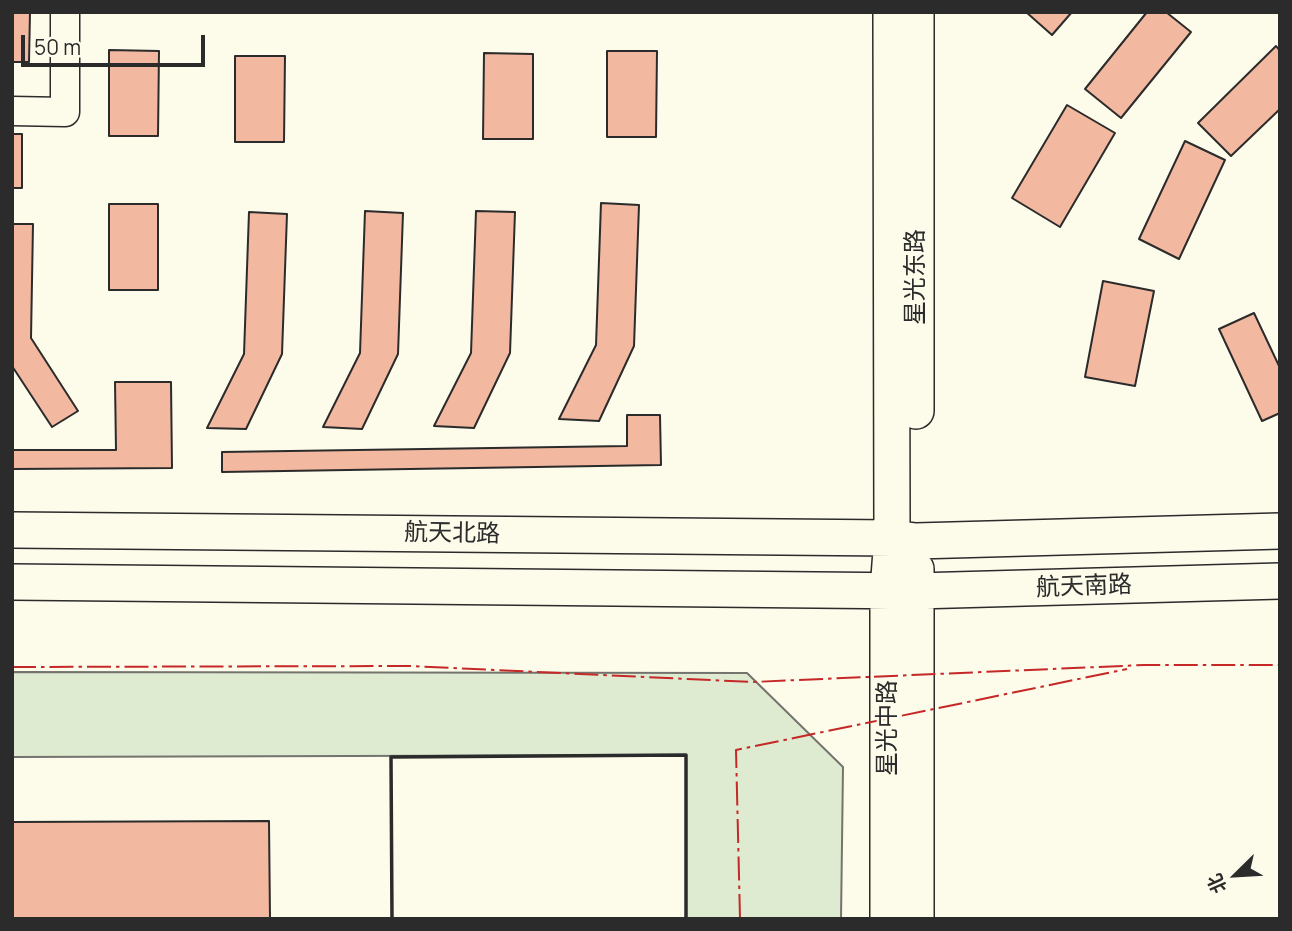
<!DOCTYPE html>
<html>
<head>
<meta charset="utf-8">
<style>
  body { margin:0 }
  #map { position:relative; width:1292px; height:931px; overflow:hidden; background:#fdfbea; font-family:Manrope,"Noto Sans SC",sans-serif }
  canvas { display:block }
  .frame { position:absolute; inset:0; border:14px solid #2b2b2b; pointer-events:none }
  .north { position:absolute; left:1201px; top:840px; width:70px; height:70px; -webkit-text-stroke:5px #fdfbea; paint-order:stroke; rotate:246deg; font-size:19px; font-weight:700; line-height:28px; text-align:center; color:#2b2b2b }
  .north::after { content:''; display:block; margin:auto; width:24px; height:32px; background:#2b2b2b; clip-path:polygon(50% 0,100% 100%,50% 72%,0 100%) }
  .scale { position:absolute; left:21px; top:35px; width:184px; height:32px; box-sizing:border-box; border:4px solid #2b2b2b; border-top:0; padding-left:9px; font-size:21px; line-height:24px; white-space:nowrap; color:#2b2b2b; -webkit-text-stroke:5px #fdfbea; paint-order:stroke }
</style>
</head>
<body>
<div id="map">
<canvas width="1292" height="931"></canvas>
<div class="frame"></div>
<div class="north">北</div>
<div class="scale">50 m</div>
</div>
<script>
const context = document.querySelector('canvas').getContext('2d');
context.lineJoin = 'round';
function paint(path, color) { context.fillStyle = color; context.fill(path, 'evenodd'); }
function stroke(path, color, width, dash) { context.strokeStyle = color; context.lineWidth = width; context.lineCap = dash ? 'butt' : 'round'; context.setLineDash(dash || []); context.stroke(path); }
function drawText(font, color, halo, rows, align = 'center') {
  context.font = font + ' Manrope,"Noto Sans SC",sans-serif'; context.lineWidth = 5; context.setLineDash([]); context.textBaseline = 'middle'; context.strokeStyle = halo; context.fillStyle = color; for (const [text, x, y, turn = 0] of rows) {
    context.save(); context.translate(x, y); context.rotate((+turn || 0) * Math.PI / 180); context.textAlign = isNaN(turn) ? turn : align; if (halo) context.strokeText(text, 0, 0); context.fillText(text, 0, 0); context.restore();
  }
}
const green = new Path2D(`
  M 12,672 L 747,673 L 843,767 L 841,919 L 686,919 L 686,755 L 12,757 Z`);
paint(green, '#deebd1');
stroke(green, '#74746e', 2);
const building = new Path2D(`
  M 12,12 L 30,12 L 29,62 L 12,62 Z
  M 1026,12 L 1072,12 L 1052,35 Z
  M 1147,12 L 1166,12 L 1191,32 L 1121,118 L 1085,89 Z
  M 1276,46 L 1280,51 L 1280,109 L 1231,156 L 1198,123 Z
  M 109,50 L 159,51 L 158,136 L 109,136 Z
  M 607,51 L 657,51 L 656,137 L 607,137 Z
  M 484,53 L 533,54 L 533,139 L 483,139 Z
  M 235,56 L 285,56 L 284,142 L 235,142 Z
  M 1067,105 L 1115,133 L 1060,227 L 1012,198 Z
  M 12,134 L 22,134 L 22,188 L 12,188 Z
  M 1185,141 L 1225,160 L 1179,259 L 1139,239 Z
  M 601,203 L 639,205 L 634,346 L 599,421 L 559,419 L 596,345 Z
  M 109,204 L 158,204 L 158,290 L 109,290 Z
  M 365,211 L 403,213 L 398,354 L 362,429 L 323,427 L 360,353 Z
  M 476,211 L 515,212 L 510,353 L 474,428 L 434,426 L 471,353 Z
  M 249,212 L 287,214 L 282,354 L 246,429 L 207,428 L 244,354 Z
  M 12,224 L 33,224 L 31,338 L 78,411 L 52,427 L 12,366 Z
  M 1103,281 L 1154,291 L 1135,386 L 1085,377 Z
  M 1254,313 L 1280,368 L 1280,413 L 1262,421 L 1219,329 Z
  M 115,382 L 171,382 L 172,468 L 12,469 L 12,450 L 116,450 Z
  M 627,415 L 660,415 L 661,465 L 222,472 L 222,452 L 627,446 Z
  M 269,821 L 270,919 L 12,919 L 12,822 Z`);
paint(building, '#f2b8a0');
stroke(building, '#2b2b2b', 2);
const minor = new Path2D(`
  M 12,111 L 65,112 L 65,12`);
const major = new Path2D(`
  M 916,411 L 916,12
  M 12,530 L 892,538 L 916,541 L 1280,531
  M 916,569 L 916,919
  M 12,582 L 916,591 L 1280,581
  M 888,919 L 888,590 L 892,538 L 891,12`);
stroke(minor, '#2b2b2b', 31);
stroke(major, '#2b2b2b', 38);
stroke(minor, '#fdfbea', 28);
stroke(major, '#fdfbea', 35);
stroke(new Path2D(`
  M 392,919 L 391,757 L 686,755 L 686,919`), '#2b2b2b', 3.5);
stroke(new Path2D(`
  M 12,667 L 410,666 L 753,682 L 1144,665 L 1280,665
  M 740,918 L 736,750 L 1127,669`), '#c62828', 2, [24, 5, 3.5, 5]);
drawText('24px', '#2b2b2b', '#fdfbea', [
  ["星光东路",916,277,-90],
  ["航天北路",452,534,1],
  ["航天南路",1084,587,-2],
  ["星光中路",888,728,-90]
]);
</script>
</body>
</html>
